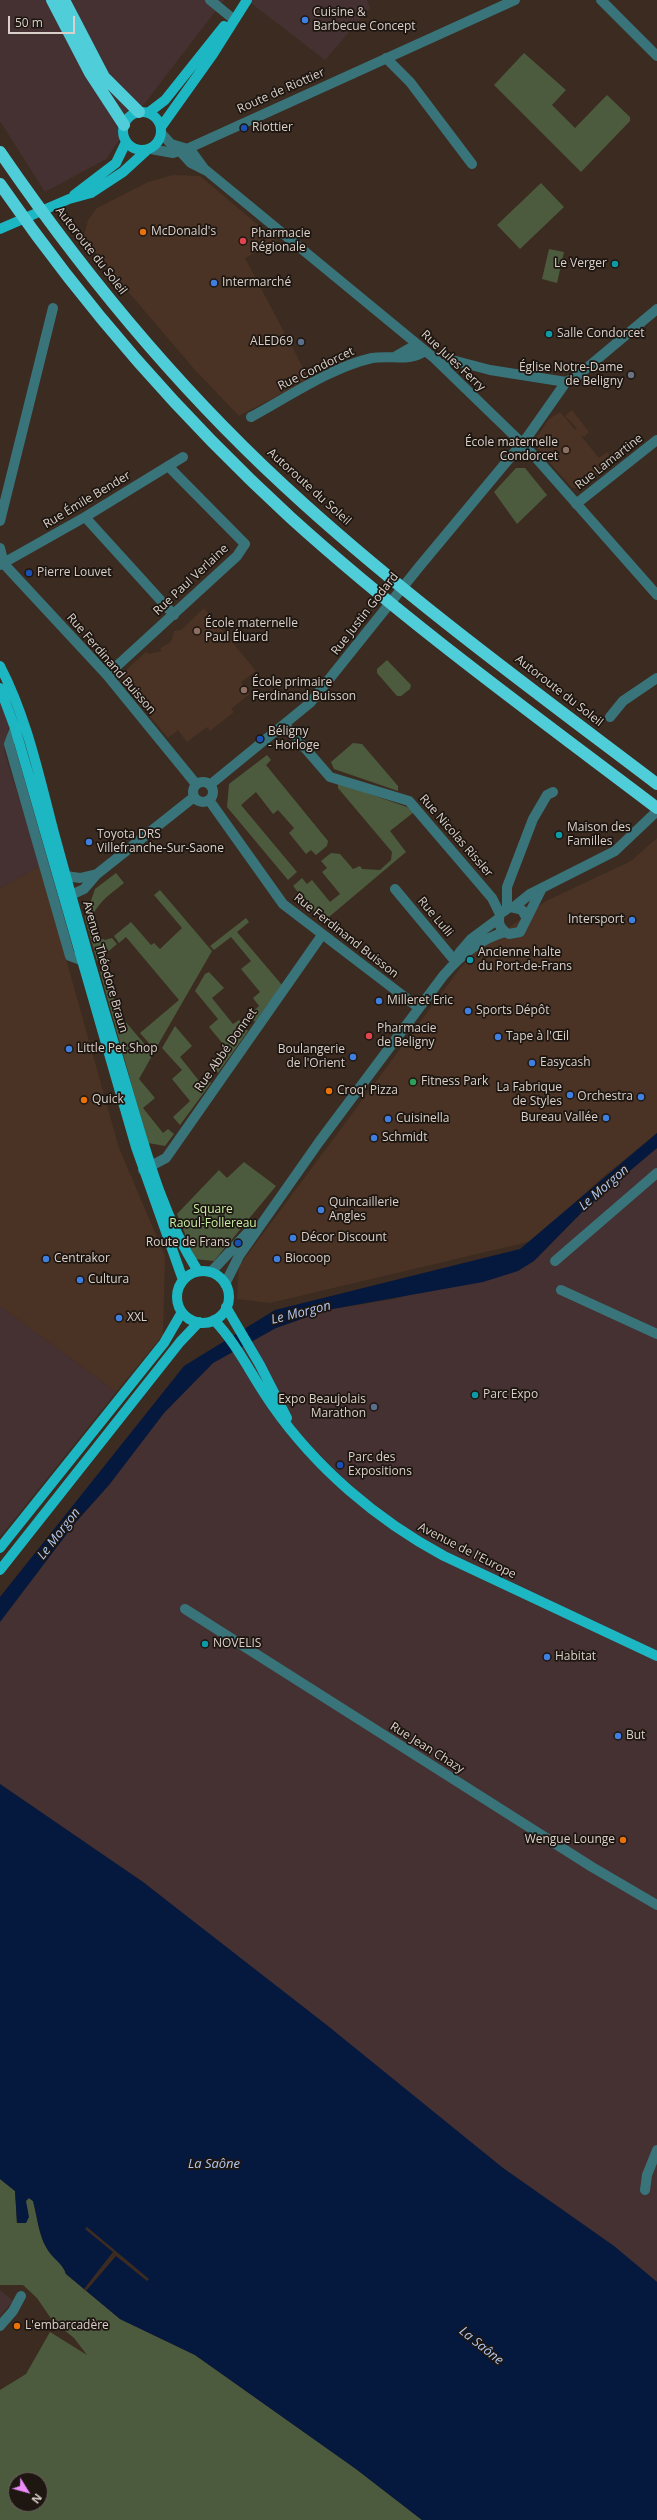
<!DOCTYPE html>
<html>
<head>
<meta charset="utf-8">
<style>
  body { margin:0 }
  #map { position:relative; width:657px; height:2520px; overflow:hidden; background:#3c2b20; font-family:"Open Sans",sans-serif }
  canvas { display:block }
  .north { position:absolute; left:8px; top:2472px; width:40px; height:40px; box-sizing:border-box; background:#1d1611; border:1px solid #69605b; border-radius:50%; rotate:127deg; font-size:11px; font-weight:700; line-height:16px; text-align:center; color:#dbd0c9 }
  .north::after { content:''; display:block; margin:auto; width:14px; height:18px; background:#ec8cfa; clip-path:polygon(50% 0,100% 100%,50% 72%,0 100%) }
  .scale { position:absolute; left:8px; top:16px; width:67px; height:18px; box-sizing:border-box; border:2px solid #dbd0c9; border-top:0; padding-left:5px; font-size:12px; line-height:14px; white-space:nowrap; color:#dbd0c9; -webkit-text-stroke:3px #1d1611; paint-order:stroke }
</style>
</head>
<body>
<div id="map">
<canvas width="657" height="2520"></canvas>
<div class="north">N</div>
<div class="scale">50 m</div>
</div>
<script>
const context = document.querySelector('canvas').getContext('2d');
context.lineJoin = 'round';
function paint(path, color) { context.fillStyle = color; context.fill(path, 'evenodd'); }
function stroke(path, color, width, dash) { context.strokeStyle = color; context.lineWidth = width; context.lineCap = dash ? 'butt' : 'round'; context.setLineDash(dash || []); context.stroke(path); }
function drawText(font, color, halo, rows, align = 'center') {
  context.font = font + ' "Open Sans",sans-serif'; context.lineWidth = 3.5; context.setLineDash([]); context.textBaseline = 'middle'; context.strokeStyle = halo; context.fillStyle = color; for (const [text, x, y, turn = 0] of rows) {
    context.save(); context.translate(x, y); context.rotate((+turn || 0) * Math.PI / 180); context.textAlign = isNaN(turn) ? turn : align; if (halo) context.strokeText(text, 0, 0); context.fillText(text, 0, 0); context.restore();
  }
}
paint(new Path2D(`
  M 173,175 L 200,176 L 277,241 L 245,258 L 309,379 L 239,416 L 195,370 L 83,239 L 88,220 L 97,208 L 148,182 Z
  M 572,410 L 589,432 L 584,437 L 582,435 L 581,436 L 599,458 L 607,452 L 614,461 L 579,488 L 572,488 L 537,448 L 536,438 L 549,419 L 560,412 L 575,430 L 577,428 L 565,416 Z
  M 204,608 L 256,671 L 241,682 L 250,694 L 231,709 L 234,712 L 210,731 L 207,727 L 187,742 L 178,730 L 168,738 L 124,685 L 125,671 L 146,652 L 148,654 L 162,651 L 160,648 L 171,642 L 174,631 L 181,630 Z
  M 657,838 L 657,1133 L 604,1176 L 532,1241 L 270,1303 L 237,1299 L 239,1266 L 461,967 L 476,951 L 546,901 L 631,861 Z
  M 40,866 L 119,1148 L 165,1256 L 163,1335 L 116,1392 L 0,1306 L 0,888 Z`), '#4a3324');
paint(new Path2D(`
  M 0,0 L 224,0 L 148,99 L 106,159 L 45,192 L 0,121 Z
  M 247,0 L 367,0 L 370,8 L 325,60 Z
  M 0,694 L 10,721 L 4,750 L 40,866 L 0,888 Z
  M 657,1148 L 657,2282 L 614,2246 L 503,2168 L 143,1882 L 0,1784 L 0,1622 L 75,1523 L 109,1485 L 164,1413 L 213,1363 L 276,1328 L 327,1310 L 394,1299 L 534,1261 L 588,1206 Z
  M 0,1306 L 116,1392 L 0,1537 Z
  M 0,2290 L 13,2301 L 0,2316 Z`), '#453132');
paint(new Path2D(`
  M 524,53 L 566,90 L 552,105 L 575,128 L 607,95 L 630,117 L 630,121 L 581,172 L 494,85 Z
  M 541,183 L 564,207 L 520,249 L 497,225 Z
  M 549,249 L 564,252 L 557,283 L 542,279 Z
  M 516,468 L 525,468 L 547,495 L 517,524 L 494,492 Z
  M 387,660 L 411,685 L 410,689 L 401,696 L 397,696 L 377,673 L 377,669 Z
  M 353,743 L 362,744 L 398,786 L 398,791 L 334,769 L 331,762 Z
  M 267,755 L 271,760 L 266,765 L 328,841 L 327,846 L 316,855 L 311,850 L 306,854 L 289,833 L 294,828 L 278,810 L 273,814 L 256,792 L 241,805 L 297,872 L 288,880 L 227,807 L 229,784 Z
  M 338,783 L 407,807 L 414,812 L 390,831 L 406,852 L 323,922 L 293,886 L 302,878 L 307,884 L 312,880 L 330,902 L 340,894 L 322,872 L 327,868 L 321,861 L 331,853 L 340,854 L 353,869 L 360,866 L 362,869 L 380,870 L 391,860 L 392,852 L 338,788 Z
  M 116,873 L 124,883 C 109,895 78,916 98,937 L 105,940 L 112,938 L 117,944 L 97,961 L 85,918 L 95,889 Z
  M 160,890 L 212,951 L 155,1050 L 140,1033 L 179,1000 L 126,937 L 119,943 L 114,936 L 131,922 L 151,945 L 154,943 L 160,949 L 182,928 L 154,895 Z
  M 246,918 L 249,922 L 237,932 L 282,985 L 255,1022 L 249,1015 L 259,1006 L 253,998 L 260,992 L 241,969 L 251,961 L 231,937 L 214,950 L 210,946 Z
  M 106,967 L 118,1013 L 153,1054 L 139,1079 L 155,1098 L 143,1108 L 163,1133 L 168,1129 L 174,1134 L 165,1146 L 148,1143 L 100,972 Z
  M 209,972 L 224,988 L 212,998 L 233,1024 L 239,1020 L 248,1031 L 218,1073 L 210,1064 L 228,1050 L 209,1027 L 218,1019 L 195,991 L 205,974 Z
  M 175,1026 L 192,1046 L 180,1057 L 200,1082 L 206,1077 L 211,1083 L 180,1125 L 173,1117 L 190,1101 L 172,1079 L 182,1070 L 162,1048 Z
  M 244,1162 L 276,1186 L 214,1261 L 195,1259 L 177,1214 L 219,1170 L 227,1178 Z
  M 0,2179 L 15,2191 L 17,2223 L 26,2200 L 29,2198 L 33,2201 C 37,2216 39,2235 46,2247 C 52,2258 63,2263 66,2274 L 120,2319 L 195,2355 L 356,2469 L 422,2520 L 0,2520 L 0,2390 L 26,2374 L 50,2332 L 87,2355 L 74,2338 L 52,2320 L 37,2298 L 23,2285 L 0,2285 ZM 16,2480 L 40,2480 L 40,2504 L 16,2504 Z`), '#4c5b3e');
paint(new Path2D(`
  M 657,1133 L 657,1148 L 588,1206 L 534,1261 L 518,1271 L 483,1282 L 327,1310 L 276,1328 L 213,1363 L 164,1413 L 109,1485 L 75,1523 L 0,1622 L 0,1597 L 184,1366 L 275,1310 L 520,1249 Z
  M 0,1784 L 143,1882 L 328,2026 L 503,2168 L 614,2246 L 657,2282 L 657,2520 L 422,2520 L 356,2469 L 195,2355 L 120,2319 L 66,2274 C 63,2263 51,2258 46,2247 C 39,2235 37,2216 33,2201 L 29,2198 L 26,2201 L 29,2217 L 26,2223 L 17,2223 L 15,2191 L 0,2179 Z`), '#05183e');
paint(new Path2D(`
  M 87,2227 L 149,2279 L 147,2281 L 116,2256 L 86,2291 L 84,2289 L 113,2252 L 85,2229 Z`), '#3c2b20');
stroke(new Path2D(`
  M 210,0 L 232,18
  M 601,0 L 657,56
  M 386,58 L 410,82 L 472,164
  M 162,134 L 171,144 L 188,149
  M 189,148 L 205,170
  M 151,149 L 173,153 L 189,148 L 515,0
  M 180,151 L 191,163 L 207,171 L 434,358 L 529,450 L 657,595
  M 396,356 L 417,344
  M 442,365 L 452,360 L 490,370 L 566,382
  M 251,417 C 288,397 332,367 372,358 C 390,355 410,362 425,351
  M 576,504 L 657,440
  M 85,517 L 174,615
  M 0,521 L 53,308
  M 0,548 L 4,564
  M 4,564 L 107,675 L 196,784
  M 0,565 L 85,517 L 183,457
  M 107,675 L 237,556 L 245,544 L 168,466
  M 610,717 L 623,701 L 657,678
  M 285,725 L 330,777 L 409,801 L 492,898 L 500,914
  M 15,728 L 9,744 L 70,956 L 81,960
  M193 792a10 10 0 1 1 20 0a10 10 0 1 1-20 0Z
  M 211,784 L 310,703 L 419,567 L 528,436 L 566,382 L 576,377 L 657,309
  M 209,800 L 283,904 L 419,1008
  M 66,876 L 80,878 L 97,874
  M 395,889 L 455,961
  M 71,895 L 84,889 L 97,874 L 194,797
  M 514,907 L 530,894 L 615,851 L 657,811
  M 507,908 L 507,887 L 533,819 L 547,795 L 553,792
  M 526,917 L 522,910 L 510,907 L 500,914 C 497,923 500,930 509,934 L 520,932 L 541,890
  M 459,953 L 471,939 L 498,919
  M 143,1170 L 166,1158 L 322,935
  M 555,1261 L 657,1173
  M 211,1272 L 251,1229
  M 225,1284 L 239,1256 L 319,1142 L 443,976 C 460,956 480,939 505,932
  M 561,1290 L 657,1334
  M 185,1609 L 592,1867 L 657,1905
  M 645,2190 L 647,2175 L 657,2150
  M 0,2326 L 13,2311 L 21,2296`), '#39747a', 10);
stroke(new Path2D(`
  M123 131a19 19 0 1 1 38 0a19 19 0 1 1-38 0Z
  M 148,113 L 165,100 L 224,26
  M 161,127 L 213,54 L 247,0
  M 74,195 L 116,163 L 126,142
  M 0,229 L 69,199 L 91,193 L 123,172 L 146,151
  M 0,666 C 27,718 39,776 54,833 C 76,914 99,994 123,1074 C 143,1140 160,1212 198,1271
  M 0,688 L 15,728 L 136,1147 L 183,1280
  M177 1297a26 26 0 1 1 52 0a26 26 0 1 1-52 0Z
  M 226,1307 L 260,1365 L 287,1418
  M 214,1320 C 238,1345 252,1377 272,1405 C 316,1468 377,1520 444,1556 L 657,1656
  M 0,1548 L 164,1343 L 182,1312
  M 0,1570 L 180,1342 L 199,1322`), '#1cb7c3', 10);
stroke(new Path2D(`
  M 52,0 L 90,73 L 124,125
  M 64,0 L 104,77 L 139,112
  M 0,152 C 87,279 188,400 303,503 C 415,604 537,693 657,784
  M 0,184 C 84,306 182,418 291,518 C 406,622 533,714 657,808`), '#4fcdd9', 12);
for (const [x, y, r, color] of [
  [305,20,4,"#3f7fe0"],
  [244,128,4,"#1a4fb4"],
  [143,232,4,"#e8710a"],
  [243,241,4,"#e0444e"],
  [615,264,4,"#0f9aa8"],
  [214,283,4,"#3f7fe0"],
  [549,334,4,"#0f9aa8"],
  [301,342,4,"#5c6f8a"],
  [631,375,4,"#6b7280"],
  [566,450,4,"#8d6e63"],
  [29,573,4,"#1a4fb4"],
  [197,631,4,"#8d6e63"],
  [244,690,4,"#8d6e63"],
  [260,739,4,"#1a4fb4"],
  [559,835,4,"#0f9aa8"],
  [89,842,4,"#3f7fe0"],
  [632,920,4,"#3f7fe0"],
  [470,960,4,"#0f9aa8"],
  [379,1001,4,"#3f7fe0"],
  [468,1011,4,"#3f7fe0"],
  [369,1036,4,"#e0444e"],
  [498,1037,4,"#3f7fe0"],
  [69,1049,4,"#3f7fe0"],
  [353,1057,4,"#3f7fe0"],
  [532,1063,4,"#3f7fe0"],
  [413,1082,4,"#2e9e5b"],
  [329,1091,4,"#e8710a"],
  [570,1095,4,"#3f7fe0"],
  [641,1097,4,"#3f7fe0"],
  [84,1100,4,"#e8710a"],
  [606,1118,4,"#3f7fe0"],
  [388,1119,4,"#3f7fe0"],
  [374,1138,4,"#3f7fe0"],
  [321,1210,4,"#3f7fe0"],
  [293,1238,4,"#3f7fe0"],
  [238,1243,4,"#1a4fb4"],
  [46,1259,4,"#3f7fe0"],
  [277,1259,4,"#3f7fe0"],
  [80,1280,4,"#3f7fe0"],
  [119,1318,4,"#3f7fe0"],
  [475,1395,4,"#0f9aa8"],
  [374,1407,4,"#5c6f8a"],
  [340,1465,4,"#1a4fb4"],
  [205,1644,4,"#0f9aa8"],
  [547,1657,4,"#3f7fe0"],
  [618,1736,4,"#3f7fe0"],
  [623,1840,4,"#e8710a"],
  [17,2326,4,"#e8710a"]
]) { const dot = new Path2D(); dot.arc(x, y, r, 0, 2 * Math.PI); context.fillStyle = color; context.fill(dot); stroke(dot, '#1d1611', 1.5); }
drawText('12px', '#dbd0c9', '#1d1611', [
  ["Cuisine &",313,13],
  ["Barbecue Concept",313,27],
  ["Riottier",252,128],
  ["McDonald's",151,232],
  ["Pharmacie",251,234],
  ["Régionale",251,248],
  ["Le Verger",607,264,"right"],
  ["Intermarché",222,283],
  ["Salle Condorcet",557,334],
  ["ALED69",293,342,"right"],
  ["Église Notre-Dame",623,368,"right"],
  ["de Beligny",623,382,"right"],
  ["École maternelle",558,443,"right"],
  ["Condorcet",558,457,"right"],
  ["Pierre Louvet",37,573],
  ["École maternelle",205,624],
  ["Paul Éluard",205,638],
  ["École primaire",252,683],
  ["Ferdinand Buisson",252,697],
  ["Béligny",268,732],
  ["- Horloge",268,746],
  ["Maison des",567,828],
  ["Familles",567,842],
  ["Toyota DRS",97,835],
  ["Villefranche-Sur-Saone",97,849],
  ["Intersport",624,920,"right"],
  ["Ancienne halte",478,953],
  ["du Port-de-Frans",478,967],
  ["Milleret Eric",387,1001],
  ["Sports Dépôt",476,1011],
  ["Pharmacie",377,1029],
  ["de Beligny",377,1043],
  ["Tape à l'Œil",506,1037],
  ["Little Pet Shop",77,1049],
  ["Boulangerie",345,1050,"right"],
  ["de l'Orient",345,1064,"right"],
  ["Easycash",540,1063],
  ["Fitness Park",421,1082],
  ["La Fabrique",562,1088,"right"],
  ["de Styles",562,1102,"right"],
  ["Croq' Pizza",337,1091],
  ["Orchestra",633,1097,"right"],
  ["Quick",92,1100],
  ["Bureau Vallée",598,1118,"right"],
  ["Cuisinella",396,1119],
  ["Schmidt",382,1138],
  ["Quincaillerie",329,1203],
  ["Angles",329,1217],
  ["Décor Discount",301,1238],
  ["Route de Frans",230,1243,"right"],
  ["Centrakor",54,1259],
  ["Biocoop",285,1259],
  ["Cultura",88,1280],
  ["XXL",127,1318],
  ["Parc Expo",483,1395],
  ["Expo Beaujolais",366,1400,"right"],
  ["Marathon",366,1414,"right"],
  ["Parc des",348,1458],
  ["Expositions",348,1472],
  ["NOVELIS",213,1644],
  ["Habitat",555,1657],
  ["But",626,1736],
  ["Wengue Lounge",615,1840,"right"],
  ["L'embarcadère",25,2326]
], 'left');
drawText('12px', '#dbd0c9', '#1d1611', [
  ["Route de Riottier",281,91,-24],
  ["Autoroute du Soleil",91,251,52],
  ["Rue Jules Ferry",453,361,43],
  ["Rue Condorcet",316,369,-26],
  ["Rue Lamartine",609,462,-38],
  ["Autoroute du Soleil",309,487,42],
  ["Rue Émile Bender",87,500,-31],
  ["Rue Paul Verlaine",191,580,-43],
  ["Rue Justin Godard",365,614,-52],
  ["Rue Ferdinand Buisson",111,664,49],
  ["Autoroute du Soleil",559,691,38],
  ["Rue Nicolas Rissler",456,836,49],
  ["Rue Lulli",435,917,50],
  ["Rue Ferdinand Buisson",346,936,38],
  ["Avenue Théodore Braun",105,967,74],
  ["Rue Abbé Donnet",226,1050,-55],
  ["Avenue de l'Europe",467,1551,27],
  ["Rue Jean Chazy",427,1748,32]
]);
drawText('12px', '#c8f0a4', '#1d1611', [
  ["Square",213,1210],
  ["Raoul-Follereau",213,1224]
]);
drawText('italic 13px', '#b1c9f3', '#1d1611', [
  ["Le Morgon",604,1188,-41],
  ["Le Morgon",301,1313,-14],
  ["Le Morgon",59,1534,-52],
  ["La Saône",214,2164],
  ["La Saône",481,2346,39]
]);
</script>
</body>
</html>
